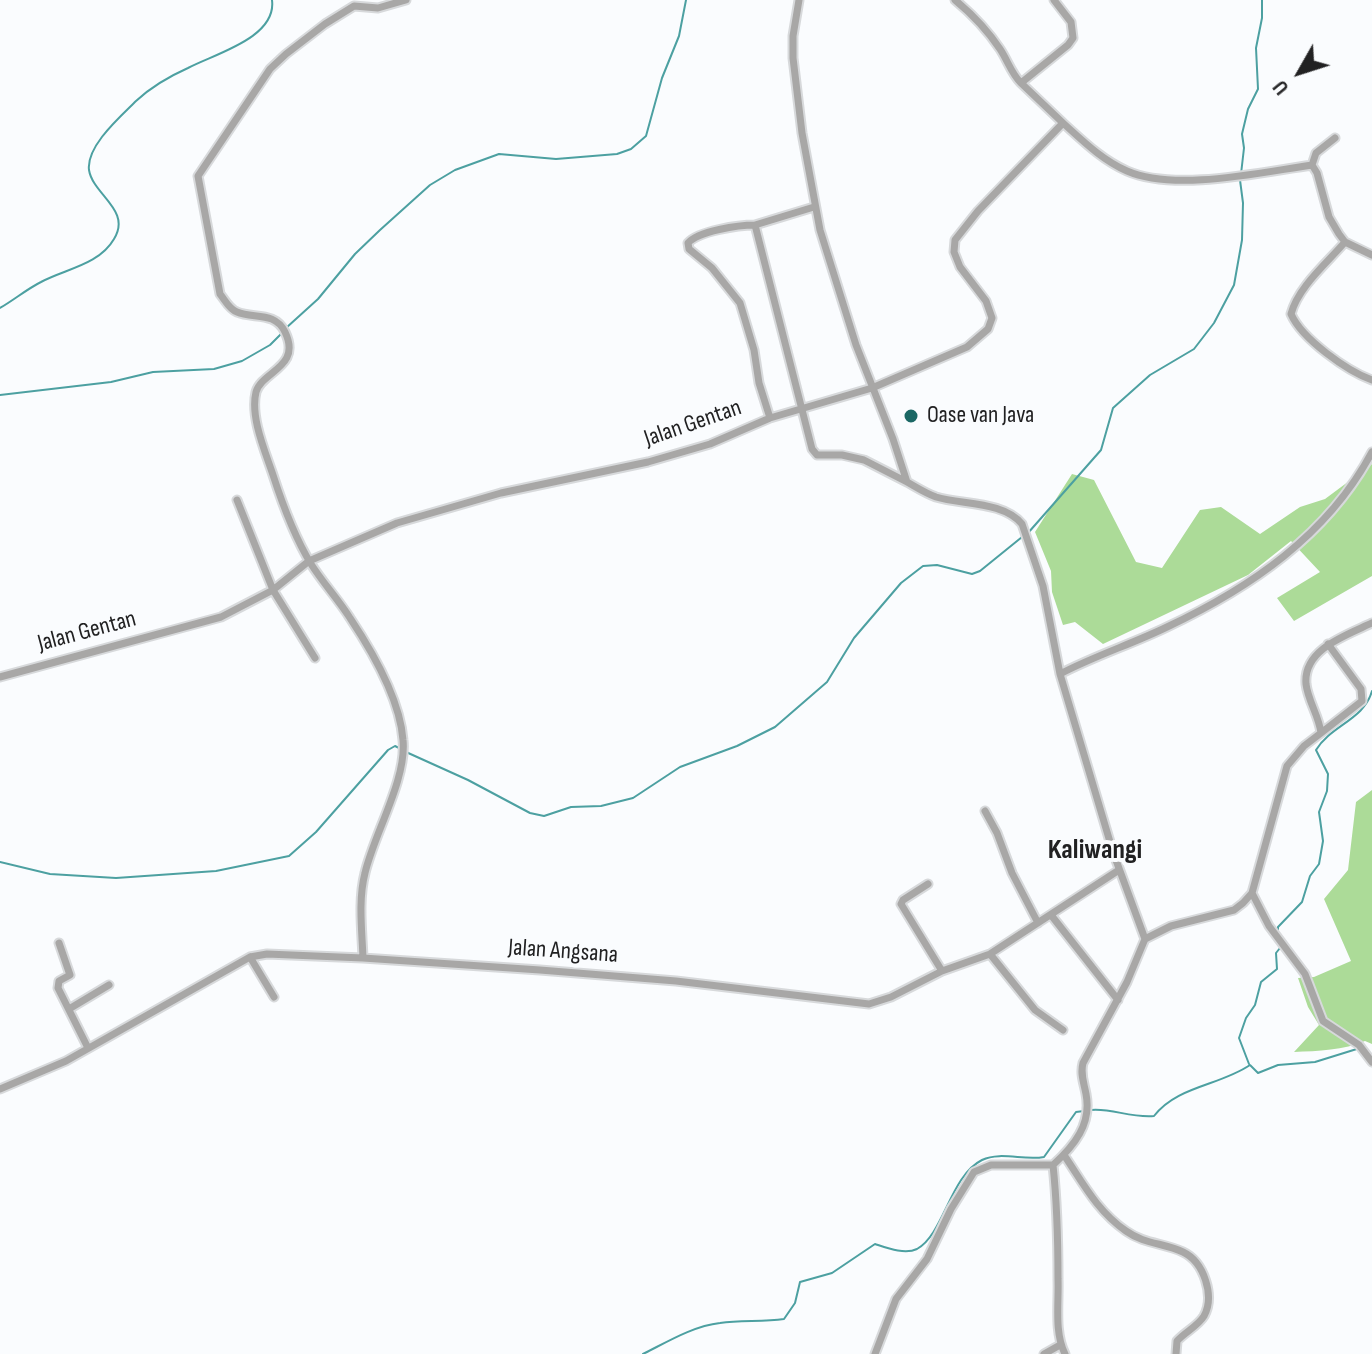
<!DOCTYPE html>
<html>
<head>
<meta charset="utf-8">
<style>
  body { margin:0 }
  #map { position:relative; width:1372px; height:1354px; overflow:hidden; background:#fafcfe; font-family:"Sofia Sans Condensed",sans-serif }
  canvas { display:block }
  .north { position:absolute; left:1260px; top:32px; width:80px; height:80px; -webkit-text-stroke:6px #fafcfe; paint-order:stroke; rotate:231deg; font-size:22px; font-weight:700; line-height:32px; text-align:center; color:#212122 }
  .north::after { content:''; display:block; margin:auto; width:28px; height:36px; background:#212122; clip-path:polygon(50% 0,100% 100%,50% 72%,0 100%) }
</style>
</head>
<body>
<div id="map">
<canvas width="1372" height="1354"></canvas>
<div class="north">U</div>
</div>
<script>
const context = document.querySelector('canvas').getContext('2d');
context.lineJoin = 'round';
function paint(path, color) { context.fillStyle = color; context.fill(path, 'evenodd'); }
function stroke(path, color, width, dash) { context.strokeStyle = color; context.lineWidth = width; context.lineCap = dash ? 'butt' : 'round'; context.setLineDash(dash || []); context.stroke(path); }
function drawText(font, color, halo, rows, align = 'center') {
  context.font = font + ' "Sofia Sans Condensed",sans-serif'; context.lineWidth = 8; context.setLineDash([]); context.textBaseline = 'middle'; context.strokeStyle = halo; context.fillStyle = color; for (const [text, x, y, turn = 0] of rows) {
    context.save(); context.translate(x, y); context.rotate((+turn || 0) * Math.PI / 180); context.textAlign = isNaN(turn) ? turn : align; if (halo) context.strokeText(text, 0, 0); context.fillText(text, 0, 0); context.restore();
  }
}
paint(new Path2D(`
  M 1372,464 L 1372,576 L 1294,621 L 1277,598 L 1320,572 L 1291,541 L 1248,575 L 1103,644 L 1075,622 L 1063,625 L 1052,592 L 1051,571 L 1035,532 L 1072,474 L 1094,480 L 1136,562 L 1162,568 L 1200,510 L 1221,507 L 1260,534 L 1300,507 L 1325,499 Z
  M 1372,790 L 1372,1044 L 1365,1041 C 1344,1050 1318,1051 1294,1052 L 1319,1025 L 1308,1007 L 1298,978 L 1314,977 L 1351,961 L 1324,899 L 1348,870 L 1356,802 Z`), '#acdb98');
stroke(new Path2D(`
  M 1241,174 L 1244,148 L 1242,134 L 1248,109 L 1258,89 L 1256,48 L 1262,18 L 1262,0
  M 0,308 C 14,300 27,289 41,282 C 65,269 99,265 114,239 C 132,210 93,195 89,170 C 86,146 121,116 136,101 C 150,88 170,76 188,68 C 214,54 277,38 272,0
  M 286,328 L 318,299 L 355,254 L 380,230 L 430,185 L 455,170 L 499,154 L 556,159 L 617,154 L 631,149 L 646,136 L 662,78 L 679,36 L 686,0
  M 0,395 L 111,382 L 153,372 L 214,369 L 242,361 L 270,345 L 282,333
  M 1028,533 L 1101,450 L 1113,408 L 1150,375 L 1194,349 L 1214,323 L 1234,285 L 1242,240 L 1243,203 L 1240,180
  M 406,752 L 468,780 L 530,813 L 544,816 L 571,807 L 601,806 L 633,798 L 680,767 L 737,746 L 775,727 L 827,682 L 854,638 L 901,583 L 923,566 L 937,565 L 972,574 L 980,571 L 1022,537
  M 0,862 L 50,874 L 116,878 L 216,871 L 289,856 L 316,832 L 388,750 L 395,746 L 401,749
  M 1278,932 L 1278,927 L 1302,902 L 1310,876 L 1319,864 L 1323,841 L 1319,812 L 1327,791 L 1328,774 L 1316,750 C 1331,725 1364,720 1372,691
  M 1249,1064 L 1239,1038 L 1246,1018 L 1255,1005 L 1261,982 L 1277,969 L 1276,953 L 1280,948
  M 1091,1110 C 1112,1108 1130,1118 1154,1116 C 1177,1086 1219,1086 1250,1065 L 1258,1073 L 1278,1065 L 1315,1062 L 1360,1048
  M 643,1354 C 667,1342 693,1326 720,1323 C 741,1320 762,1322 784,1319 L 795,1303 L 800,1282 L 832,1273 L 875,1244 C 887,1248 905,1255 917,1249 C 944,1234 950,1176 982,1160 C 1001,1151 1024,1161 1044,1157 L 1076,1112 L 1084,1111`), '#4ca0a1', 2);
const minor = new Path2D(`
  M 799,0 L 793,36 L 793,58 L 802,133 L 820,230 L 856,345 L 893,439 L 907,482 C 916,487 925,493 936,497 C 962,505 1003,501 1022,524 L 1043,586 L 1060,674
  M 955,0 C 972,14 988,31 1000,49 C 1008,61 1011,73 1021,83
  M 1063,123 C 1083,141 1102,160 1127,171 C 1175,192 1262,172 1312,165 L 1317,173 L 1329,217 L 1339,234 L 1345,242 L 1372,255
  M 1312,165 L 1316,153 L 1335,138
  M 755,225 L 814,207
  M 1345,242 C 1327,263 1298,287 1291,314 C 1302,339 1347,371 1372,380
  M 770,418 L 759,383 L 754,350 L 740,303 L 712,268 L 689,249 L 688,243 C 698,231 739,225 755,225 L 812,449 L 817,455 L 842,455 L 864,460 L 907,482
  M 237,500 L 273,590 L 315,658
  M 0,677 L 221,617 L 273,590 L 309,561 L 397,523 L 501,493 L 648,462 L 710,444 L 770,418 L 872,388 L 967,347 L 988,329 L 992,318 L 986,301 L 960,267 L 954,252 L 955,240 L 978,211 L 1063,123 L 1021,83 L 1068,45 L 1073,38 L 1071,22 L 1054,0
  M 1321,733 L 1362,701 L 1361,689 L 1328,644
  M 985,811 L 997,833 L 1012,873 L 1038,923
  M 928,884 L 903,900 L 901,904 L 942,971
  M 1252,893 L 1269,926 L 1305,974 L 1323,1021 L 1359,1045 L 1372,1062
  M 1051,915 L 1118,1000
  M 1145,939 L 1171,926 L 1234,910 L 1243,903 L 1252,893 L 1287,766 L 1304,746 L 1321,733 C 1319,716 1308,701 1306,684 C 1303,649 1347,635 1372,623
  M 59,943 L 70,975 L 59,981 L 58,988 L 88,1048
  M 990,954 L 1035,1010 L 1063,1030
  M 250,957 L 274,997
  M 363,958 C 362,931 358,900 365,873 C 374,834 407,779 403,740 C 400,700 372,651 350,618 C 338,599 323,583 311,564 C 294,536 283,506 273,475 C 265,451 250,417 256,392 C 262,371 302,367 285,332 C 275,311 253,319 237,312 C 229,309 225,300 220,294 L 198,176 L 270,69 L 286,54 L 325,24 L 354,6 L 378,8 L 406,0
  M 69,1009 L 109,985
  M 0,1089 L 66,1061 L 250,957 L 267,954 L 363,958 L 540,970 L 676,981 L 869,1004 L 891,997 L 942,971 L 990,954 L 1119,870
  M 1064,1155 C 1083,1183 1097,1211 1126,1231 C 1144,1244 1164,1243 1183,1252 C 1204,1262 1215,1296 1204,1316 C 1198,1326 1185,1332 1177,1341 L 1176,1354
  M 1053,1165 C 1057,1203 1058,1241 1058,1279 C 1059,1303 1054,1332 1065,1354
  M 875,1354 L 896,1299 L 927,1259 L 951,1209 L 974,1172 L 991,1165 L 1053,1165 C 1074,1146 1092,1124 1086,1094 C 1084,1083 1080,1074 1083,1063 L 1127,982 L 1145,939 L 1113,852 L 1060,674 C 1094,656 1132,644 1167,627 C 1250,588 1328,535 1372,452
  M 1044,1354 L 1060,1345`);
stroke(minor, '#d7d9db', 11);
stroke(minor, '#a8a7a6', 7);
for (const [x, y, r, color] of [
  [911,416,8,"#1b6764"]
]) { const dot = new Path2D(); dot.arc(x, y, r, 0, 2 * Math.PI); context.fillStyle = color; context.fill(dot); stroke(dot, '#fafcfe', 3); }
drawText('24px', '#212122', '#fafcfe', [
  ["Oase van Java",927,416]
], 'left');
drawText('24px', '#212122', '#fafcfe', [
  ["Jalan Gentan",693,424,-19],
  ["Jalan Gentan",87,632,-15],
  ["Jalan Angsana",563,952,4]
]);
drawText('bold 28px', '#212122', '#fafcfe', [
  ["Kaliwangi",1095,851]
]);
</script>
</body>
</html>
